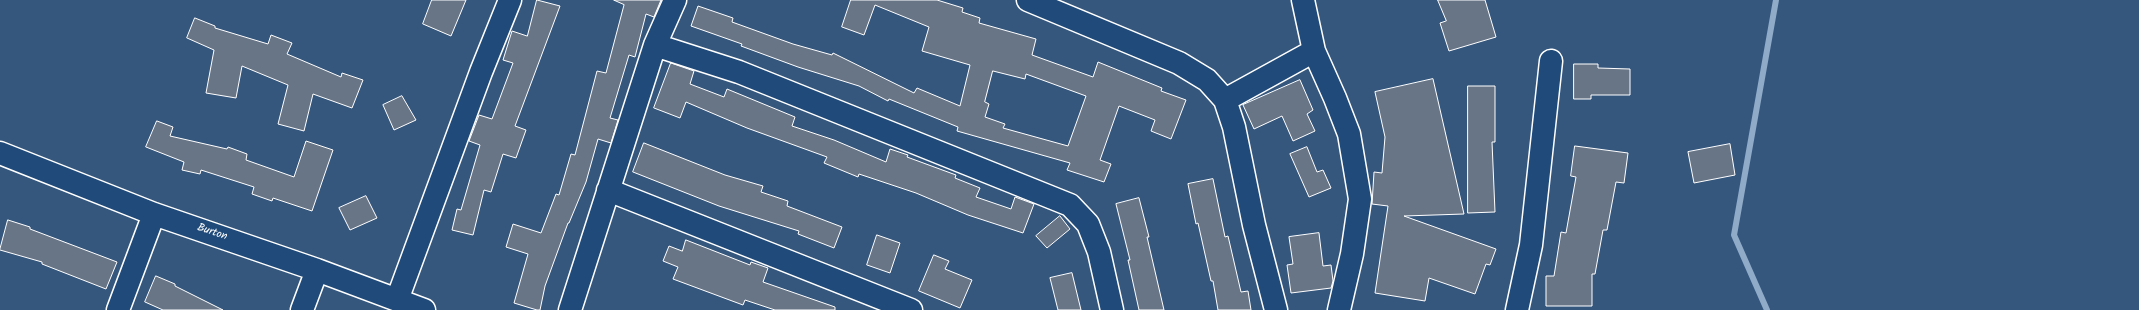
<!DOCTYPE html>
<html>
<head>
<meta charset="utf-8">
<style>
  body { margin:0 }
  canvas { display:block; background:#35577e }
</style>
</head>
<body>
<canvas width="2139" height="310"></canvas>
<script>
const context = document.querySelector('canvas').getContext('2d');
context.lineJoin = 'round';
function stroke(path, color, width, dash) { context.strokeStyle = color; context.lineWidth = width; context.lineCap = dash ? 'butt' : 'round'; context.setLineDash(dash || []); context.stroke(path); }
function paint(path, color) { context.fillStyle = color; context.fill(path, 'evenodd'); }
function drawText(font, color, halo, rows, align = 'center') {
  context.font = font + ' Kalam,sans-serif'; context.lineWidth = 4; context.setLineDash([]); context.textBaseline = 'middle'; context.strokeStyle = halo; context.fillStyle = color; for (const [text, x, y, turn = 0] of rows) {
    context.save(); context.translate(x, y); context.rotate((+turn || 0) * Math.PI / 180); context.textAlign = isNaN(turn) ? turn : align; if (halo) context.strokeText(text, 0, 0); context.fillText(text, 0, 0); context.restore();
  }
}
stroke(new Path2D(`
  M 1767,310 L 1734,235 L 1776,0`), '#90abc7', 6);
const building = new Path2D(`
  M 432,0 L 466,0 L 451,36 L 423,24 Z
  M 537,0 L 560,6 L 515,126 L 526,130 L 516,158 L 503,154 L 491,192 L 484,190 L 473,235 L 452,230 L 457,209 L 461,210 L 480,145 L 469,141 L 479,115 L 492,119 L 513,63 L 503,60 L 512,31 L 527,36 Z
  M 614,0 L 661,0 L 654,17 L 646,14 L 635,57 L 629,55 L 610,118 L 618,120 L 611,143 L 598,139 L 586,182 L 569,223 L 568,223 L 545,286 L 540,310 L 537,310 L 514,303 L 528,254 L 506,247 L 513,224 L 541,233 L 556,194 L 559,195 L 571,154 L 575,155 L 597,71 L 606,73 L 624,5 Z
  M 851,0 L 937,0 L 963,8 L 962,12 L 980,18 L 979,23 L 1036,39 L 1032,55 L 1093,77 L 1098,62 L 1162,88 L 1161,91 L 1186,100 L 1171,139 L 1151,131 L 1155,120 L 1119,106 L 1100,160 L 1111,164 L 1104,182 L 1067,170 L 1070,163 L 957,131 L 958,127 L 889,99 L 888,101 L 859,86 L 798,67 L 741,46 L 742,44 L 691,26 L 698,6 L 733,18 L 732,22 L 793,44 L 832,55 L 833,53 L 914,93 L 917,88 L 960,106 L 970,65 L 922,51 L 929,27 L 875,5 L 864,35 L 842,27 ZM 993,71 L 1025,79 L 1026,74 L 1086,96 L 1068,146 L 1003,128 L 1005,124 L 985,117 L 989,104 L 985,102 Z
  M 1438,0 L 1485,0 L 1496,37 L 1449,51 L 1440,23 L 1446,21 Z
  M 195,18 L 215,26 L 215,28 L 268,44 L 271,35 L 292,43 L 287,54 L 341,77 L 342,73 L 363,80 L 352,108 L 313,94 L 304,131 L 278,124 L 288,85 L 242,66 L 236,98 L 206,93 L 214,50 L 187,38 Z
  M 671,63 L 694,71 L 690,84 L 724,97 L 727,89 L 795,117 L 792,126 L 834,140 L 886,162 L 890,149 L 908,155 L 907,157 L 956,175 L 955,178 L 980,188 L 976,197 L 1011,209 L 1015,197 L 1034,204 L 1023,233 L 968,215 L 916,193 L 859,174 L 858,177 L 824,163 L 827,157 L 747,128 L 686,102 L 680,118 L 654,108 Z
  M 1574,64 L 1598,64 L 1598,68 L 1630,69 L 1630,95 L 1591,95 L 1591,99 L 1574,99 Z
  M 1433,79 L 1464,214 L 1404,216 L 1496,249 L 1490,265 L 1486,264 L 1475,294 L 1429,278 L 1425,301 L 1375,293 L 1388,206 L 1372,204 L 1374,172 L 1382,173 L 1385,137 L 1375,92 Z
  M 1300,80 L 1313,110 L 1307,114 L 1315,131 L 1293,141 L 1282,116 L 1254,129 L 1243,105 Z
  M 1468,86 L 1495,86 L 1495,142 L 1492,142 L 1495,212 L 1468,213 Z
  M 402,96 L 416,120 L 394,130 L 383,105 Z
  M 157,121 L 173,127 L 170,136 L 227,149 L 228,147 L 247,154 L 246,160 L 294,177 L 306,141 L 333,150 L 312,211 L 273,198 L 272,201 L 252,194 L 254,187 L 201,170 L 200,174 L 182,170 L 184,162 L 146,147 Z
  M 644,143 L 725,175 L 763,186 L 761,192 L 788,201 L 787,206 L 842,227 L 834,248 L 798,234 L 799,231 L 719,206 L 633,172 Z
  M 1730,144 L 1735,175 L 1694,183 L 1688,152 Z
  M 1575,146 L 1628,153 L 1624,183 L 1616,182 L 1607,230 L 1603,230 L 1595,274 L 1592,274 L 1592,306 L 1546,306 L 1546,276 L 1554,276 L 1561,232 L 1566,233 L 1576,177 L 1571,176 Z
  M 1307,147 L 1317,172 L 1323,170 L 1331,188 L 1309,197 L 1290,154 Z
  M 1213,179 L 1225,237 L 1228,236 L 1241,292 L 1248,291 L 1251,310 L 1218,310 L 1213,281 L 1211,281 L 1198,223 L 1196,224 L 1188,184 Z
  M 366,196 L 377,218 L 350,230 L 339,208 Z
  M 1139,198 L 1149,237 L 1147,237 L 1164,310 L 1139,310 L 1128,260 L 1130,260 L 1116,204 Z
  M 1060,216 L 1070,229 L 1047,248 L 1036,236 Z
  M 8,220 L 30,227 L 30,229 L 117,262 L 106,289 L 42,264 L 42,262 L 0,250 Z
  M 1319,233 L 1323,266 L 1331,265 L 1333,281 L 1331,288 L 1291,293 L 1287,265 L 1293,264 L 1289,237 Z
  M 877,235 L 900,243 L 890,273 L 867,265 Z
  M 686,240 L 750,265 L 751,262 L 768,268 L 763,282 L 835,307 L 835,310 L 775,310 L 745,300 L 743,305 L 673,279 L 678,267 L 663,261 L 669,246 L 682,251 Z
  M 934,255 L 949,261 L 945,269 L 972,280 L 960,308 L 919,291 Z
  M 1072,273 L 1081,310 L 1058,310 L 1050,278 Z
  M 156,276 L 175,284 L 175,286 L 223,310 L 163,310 L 145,302 Z`);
paint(building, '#687587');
stroke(building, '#fff', 1);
const street = new Path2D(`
  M 1028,0 L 1179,63 L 1207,80 L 1225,100 L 1234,127 L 1254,225 L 1276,310
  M 1303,0 L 1314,51 L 1335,98 L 1349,134 L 1360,199 L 1352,254 L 1339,310
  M 655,45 L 739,72 L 1070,205 L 1088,224 L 1099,252 L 1112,310
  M 1225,100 L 1314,51
  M 0,153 L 154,214 L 317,270 L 424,310
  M 608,190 L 911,310
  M 397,300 L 481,72 L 510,0
  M 118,310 L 154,214
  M 302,310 L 317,270
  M 570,310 L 655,45 L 675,0
  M 1517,310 L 1531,245 L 1551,61`);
stroke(street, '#fff', 25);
stroke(street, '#1f4a7a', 22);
drawText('11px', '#fff', '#1f4a7a', [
  ["Burton",212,233,19]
]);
</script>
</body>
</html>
